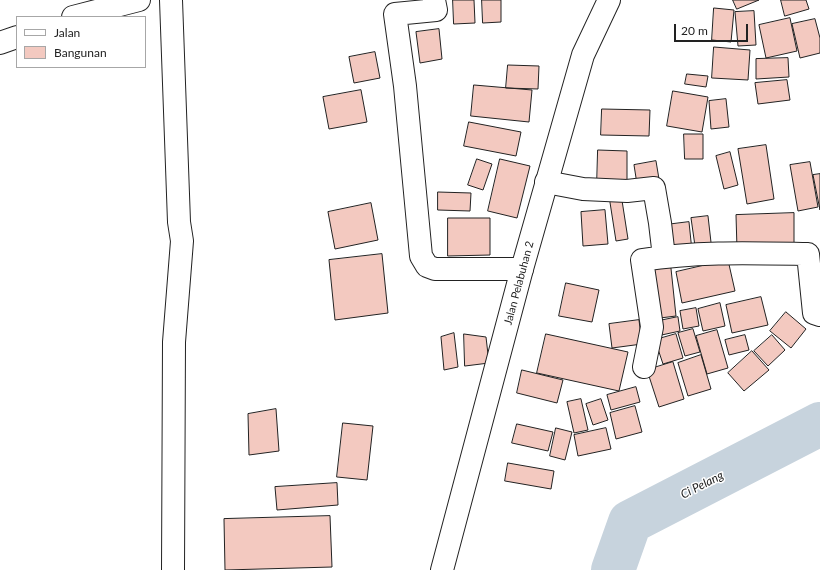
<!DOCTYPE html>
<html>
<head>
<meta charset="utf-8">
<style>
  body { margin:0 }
  #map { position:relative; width:820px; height:570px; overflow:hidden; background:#fff; font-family:Lato,sans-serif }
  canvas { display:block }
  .legend { position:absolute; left:16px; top:16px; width:130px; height:52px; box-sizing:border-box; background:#fff; border:1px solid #a7a7a7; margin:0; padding:5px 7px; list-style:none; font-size:12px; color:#222 }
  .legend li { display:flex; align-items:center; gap:8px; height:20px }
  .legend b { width:20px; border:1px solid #a7a7a7 }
  .scale { position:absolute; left:674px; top:24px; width:74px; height:18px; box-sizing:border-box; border:2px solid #222; border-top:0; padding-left:5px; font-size:12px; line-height:14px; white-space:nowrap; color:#222; -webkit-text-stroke:3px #fff; paint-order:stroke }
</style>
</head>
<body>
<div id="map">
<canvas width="820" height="570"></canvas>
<ul class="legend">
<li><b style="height:5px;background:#fff"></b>Jalan</li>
<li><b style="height:11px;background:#f3c9c0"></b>Bangunan</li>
</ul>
<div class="scale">20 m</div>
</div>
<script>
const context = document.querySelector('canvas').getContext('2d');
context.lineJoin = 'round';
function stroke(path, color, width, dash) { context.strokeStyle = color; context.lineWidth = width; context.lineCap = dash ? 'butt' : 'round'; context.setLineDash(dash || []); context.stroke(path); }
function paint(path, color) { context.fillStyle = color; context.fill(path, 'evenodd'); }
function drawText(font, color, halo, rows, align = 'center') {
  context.font = font + ' Lato,sans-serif'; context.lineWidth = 3; context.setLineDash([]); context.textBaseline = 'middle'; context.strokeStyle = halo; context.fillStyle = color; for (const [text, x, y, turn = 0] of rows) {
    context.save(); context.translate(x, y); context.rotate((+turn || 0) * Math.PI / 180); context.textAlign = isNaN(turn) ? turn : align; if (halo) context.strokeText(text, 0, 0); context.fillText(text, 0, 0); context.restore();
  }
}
stroke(new Path2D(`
  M 613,570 L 630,522 L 820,424`), '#c7d3dd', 44);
const building = new Path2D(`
  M 453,0 L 474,0 L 475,23 L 454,24 Z
  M 482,0 L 501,0 L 501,22 L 483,23 Z
  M 733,0 L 759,0 L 737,9 Z
  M 781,0 L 806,0 L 809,9 L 785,16 Z
  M 714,8 L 734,10 L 731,42 L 712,40 Z
  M 754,11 L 756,45 L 738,46 L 735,12 Z
  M 790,18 L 797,51 L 766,58 L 759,25 Z
  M 815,19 L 820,38 L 820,53 L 800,58 L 792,24 Z
  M 439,29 L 442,59 L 420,63 L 416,32 Z
  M 714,47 L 750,50 L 748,80 L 712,78 Z
  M 375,52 L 380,78 L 354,83 L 349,57 Z
  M 788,58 L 789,77 L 756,79 L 756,59 Z
  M 508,65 L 539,66 L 538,89 L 506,88 Z
  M 687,74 L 708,76 L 706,87 L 685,84 Z
  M 787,80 L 790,100 L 758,104 L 755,83 Z
  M 474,85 L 532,90 L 529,122 L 471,116 Z
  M 361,90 L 367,122 L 329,129 L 323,97 Z
  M 673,91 L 708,97 L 702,132 L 667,126 Z
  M 726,99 L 729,127 L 711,129 L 709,101 Z
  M 602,109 L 650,110 L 649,136 L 601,135 Z
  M 469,122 L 521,132 L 516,156 L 464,146 Z
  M 684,134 L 703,134 L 703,159 L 685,159 Z
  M 766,145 L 774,199 L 747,204 L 738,149 Z
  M 598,150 L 627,151 L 627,185 L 597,185 Z
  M 730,152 L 738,185 L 724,189 L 716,156 Z
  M 477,159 L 492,164 L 483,190 L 468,185 Z
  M 500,159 L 530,166 L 517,218 L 488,211 Z
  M 656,161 L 659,179 L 637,184 L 634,165 Z
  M 810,162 L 818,207 L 798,211 L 790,165 Z
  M 820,174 L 820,210 L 813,175 Z
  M 438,192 L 471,193 L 470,211 L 438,210 Z
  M 621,194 L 628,239 L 616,241 L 609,196 Z
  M 371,203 L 378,240 L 335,249 L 328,212 Z
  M 605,210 L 608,244 L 583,246 L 581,212 Z
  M 794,213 L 794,248 L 737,249 L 736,215 Z
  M 708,216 L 712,251 L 696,253 L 691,218 Z
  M 448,218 L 490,218 L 490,255 L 448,256 Z
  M 689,222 L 692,251 L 669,253 L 665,225 Z
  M 382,254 L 388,313 L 335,320 L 329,260 Z
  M 670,259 L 676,316 L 652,319 L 646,262 Z
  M 728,260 L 735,291 L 682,303 L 676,272 Z
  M 566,283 L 599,290 L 592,322 L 559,316 Z
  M 761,297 L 768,325 L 732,333 L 726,305 Z
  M 720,303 L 725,326 L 703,331 L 698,309 Z
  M 696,308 L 699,326 L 683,329 L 680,311 Z
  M 786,312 L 806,329 L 791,348 L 770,331 Z
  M 678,317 L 680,331 L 657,336 L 654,322 Z
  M 639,320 L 642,344 L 612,348 L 609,324 Z
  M 693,329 L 700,352 L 685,356 L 678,333 Z
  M 717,330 L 728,368 L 707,374 L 696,336 Z
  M 454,333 L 458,367 L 444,370 L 441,337 Z
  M 464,334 L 486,337 L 489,363 L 465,366 Z
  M 546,334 L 628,352 L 619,391 L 537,373 Z
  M 676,334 L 683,358 L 663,364 L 655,340 Z
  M 745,335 L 749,350 L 729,355 L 725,340 Z
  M 772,335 L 785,350 L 768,366 L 754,351 Z
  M 752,351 L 769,370 L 744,391 L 728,373 Z
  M 701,355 L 711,389 L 688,396 L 678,363 Z
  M 673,362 L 684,399 L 659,407 L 647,370 Z
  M 522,370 L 563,380 L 557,403 L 517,393 Z
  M 636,387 L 640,402 L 611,410 L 607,395 Z
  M 581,399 L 588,430 L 574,433 L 567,402 Z
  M 601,399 L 608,420 L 593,425 L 586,404 Z
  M 635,406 L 642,432 L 616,439 L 610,413 Z
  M 276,409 L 279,451 L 249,455 L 248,414 Z
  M 343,423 L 373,426 L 367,480 L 337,477 Z
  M 517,424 L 553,432 L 548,451 L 512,443 Z
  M 556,428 L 572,432 L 565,460 L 550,456 Z
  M 606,428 L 611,449 L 578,456 L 574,435 Z
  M 508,463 L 554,471 L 551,489 L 505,481 Z
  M 337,483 L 338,505 L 277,510 L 275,487 Z
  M 330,516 L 332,567 L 225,570 L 224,519 Z`);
paint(building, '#f3c9c0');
stroke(building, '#222', 1);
const minor = new Path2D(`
  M 171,0 L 179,222 L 182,241 L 174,342 L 173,570
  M 434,0 L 436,10 L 395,14 L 405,86 L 421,256 L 427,266 L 435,269 L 522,269
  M 73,17 L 139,0
  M 0,43 L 17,37
  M 546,182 L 583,189 L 627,191 L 654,188 L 660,223 L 664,257
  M 644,367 L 652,327 L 642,260 C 697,251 753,253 808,254 L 814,313 L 820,315`);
const secondary = new Path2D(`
  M 442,570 L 522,269 L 583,55 L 609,0`);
stroke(minor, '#222', 24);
stroke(secondary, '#222', 24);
stroke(minor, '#fff', 22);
stroke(secondary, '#fff', 22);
drawText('11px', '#222', '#fff', [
  ["Jalan Pelabuhan 2",519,283,-75]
]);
drawText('italic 12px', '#222', '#fff', [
  ["Ci Pelang",702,485,-27]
]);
</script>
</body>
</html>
